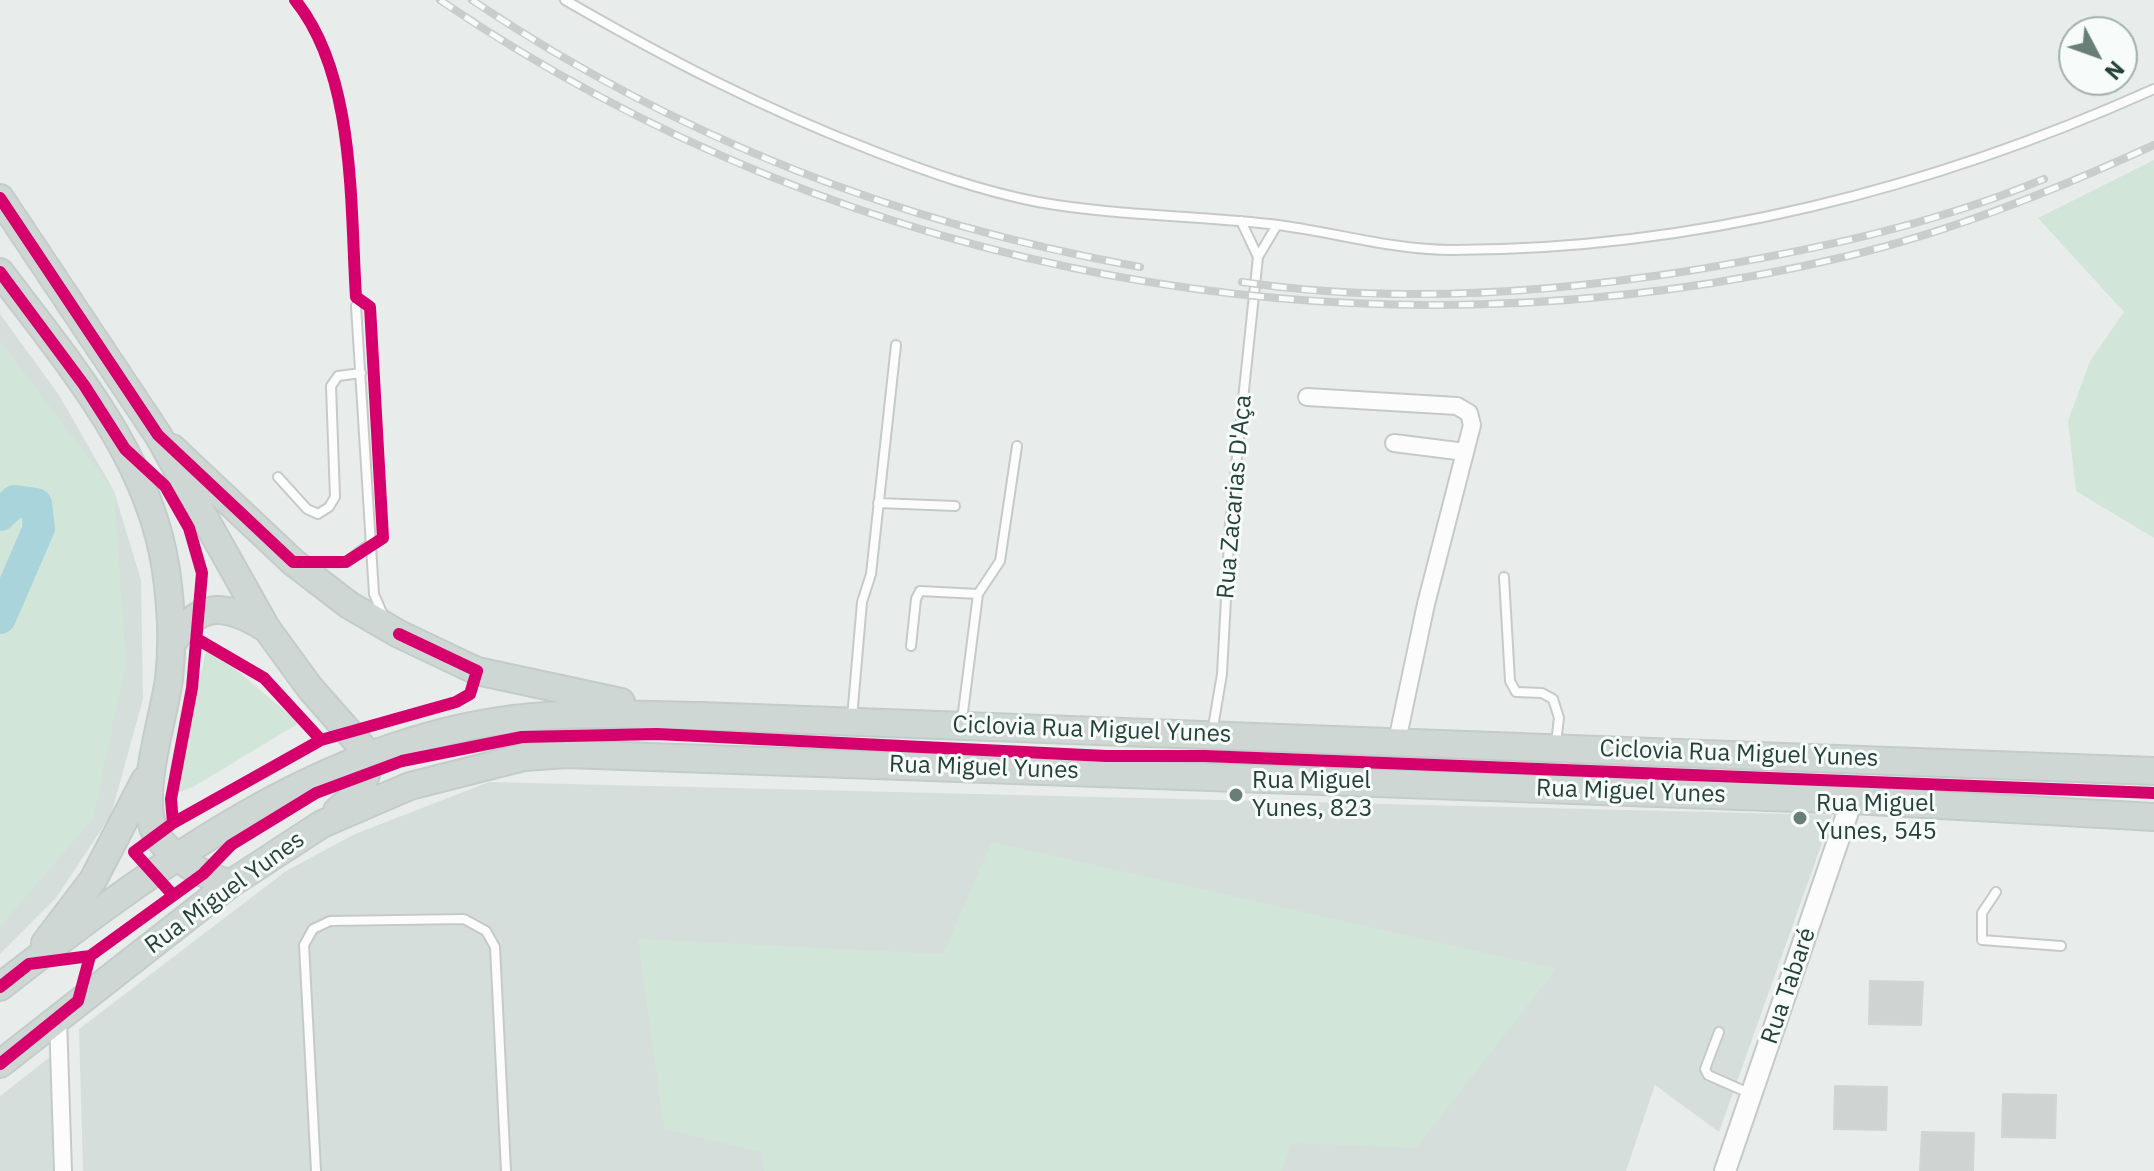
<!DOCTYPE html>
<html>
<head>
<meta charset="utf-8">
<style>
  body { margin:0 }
  #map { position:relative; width:2154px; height:1171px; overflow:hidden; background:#e8edeb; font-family:"IBM Plex Sans",sans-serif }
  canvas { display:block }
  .north { position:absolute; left:2058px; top:16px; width:80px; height:80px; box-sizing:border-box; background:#f7fbf9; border:2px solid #a3b1ad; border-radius:50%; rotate:131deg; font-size:22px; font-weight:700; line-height:32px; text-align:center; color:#24423a }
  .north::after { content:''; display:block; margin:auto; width:28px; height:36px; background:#697e78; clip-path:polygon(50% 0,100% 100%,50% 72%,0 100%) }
</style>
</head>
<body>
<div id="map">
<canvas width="2154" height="1171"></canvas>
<div class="north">N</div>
</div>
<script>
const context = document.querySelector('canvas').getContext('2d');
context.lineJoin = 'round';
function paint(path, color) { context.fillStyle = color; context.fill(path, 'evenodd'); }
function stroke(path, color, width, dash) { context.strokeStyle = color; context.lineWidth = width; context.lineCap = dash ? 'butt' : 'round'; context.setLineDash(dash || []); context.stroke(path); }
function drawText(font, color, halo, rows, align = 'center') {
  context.font = font + ' "IBM Plex Sans",sans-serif'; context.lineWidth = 6; context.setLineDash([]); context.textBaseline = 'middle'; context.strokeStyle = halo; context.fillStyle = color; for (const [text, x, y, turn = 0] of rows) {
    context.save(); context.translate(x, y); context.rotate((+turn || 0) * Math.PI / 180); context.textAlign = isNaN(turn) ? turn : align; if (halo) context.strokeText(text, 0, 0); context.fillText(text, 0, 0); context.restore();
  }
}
paint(new Path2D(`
  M 0,314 L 59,395 L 114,491 L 141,580 L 143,699 L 111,815 L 56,898 L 0,954 Z
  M 489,782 L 1832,815 L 1719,1132 L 1655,1085 L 1626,1171 L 83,1171 L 79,1029 L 286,871 L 355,834 Z
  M 50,1057 L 53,1171 L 0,1171 L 0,1096 Z`), '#d6dedb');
paint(new Path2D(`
  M 2154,160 L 2154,538 L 2076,491 L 2068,421 L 2090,361 L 2124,312 L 2038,218 Z
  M 0,341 L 114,491 L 126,663 L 94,817 L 0,927 Z
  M 207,645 L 299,723 L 193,787 L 177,793 Z
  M 992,842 L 1556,969 L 1416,1148 L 1292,1143 L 1282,1171 L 764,1171 L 762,1152 L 664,1129 L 638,939 L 943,954 Z`), '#d1e6d8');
stroke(new Path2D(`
  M 0,515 L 15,501 L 36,504 L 39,528 L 0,618`), '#a9d4db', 32);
const building = new Path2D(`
  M 1870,981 L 1923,982 L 1921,1025 L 1869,1024 Z
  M 1835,1086 L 1887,1087 L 1886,1130 L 1834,1129 Z
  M 2003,1094 L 2056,1095 L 2055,1138 L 2002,1137 Z
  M 1922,1132 L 1974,1133 L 1973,1171 L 1920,1171 Z`);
paint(building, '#cfd4d2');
stroke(building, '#d1d6d4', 2);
const service = new Path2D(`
  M 565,0 C 667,59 760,107 871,150 C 925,171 981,191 1038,202 C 1117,216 1192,215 1270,224 C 1331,231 1391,250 1452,250 C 1694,250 1934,188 2154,89
  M 1241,221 L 1258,257
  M 356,306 L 374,594 L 383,615
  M 278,477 L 307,509 L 318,514 L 329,507 L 335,497 L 331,386 L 338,376 L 361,373
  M 878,503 L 955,506
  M 305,563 L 346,562 L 370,544
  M 1504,577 L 1510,681 L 1516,692 L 1542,693 L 1553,699 L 1559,718 L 1556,743
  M 911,646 L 916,599 L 920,591 L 978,594
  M 852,718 L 862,602 L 871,574 L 896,345
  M 962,720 L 978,594 L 1000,561 L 1017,446
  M 1212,733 L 1222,674 L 1230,523 L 1258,257 L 1277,225
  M 1996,892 L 1982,913 L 1982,940 L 2061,946
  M 1719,1032 L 1705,1069 L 1708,1075 L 1751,1094
  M 316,1171 L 304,945 L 313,929 L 330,921 L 464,919 L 486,931 L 495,947 L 506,1171`);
const minor = new Path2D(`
  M 1307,397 L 1457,406 L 1469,413 L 1472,425 L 1426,604 L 1397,741
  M 1394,443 L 1465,452
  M 58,1019 L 63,1171`);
const tertiary = new Path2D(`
  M 1725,1171 L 1852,800`);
const primary = new Path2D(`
  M 0,198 L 158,435 L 267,629 L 310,688 L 369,755
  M 0,272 C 68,363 149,455 166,570 C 171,605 173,644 169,679 C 164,718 136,799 156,834 C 172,860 202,874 230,884
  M 172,448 L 293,562 L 349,605 L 399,634 L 477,671 L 621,702
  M 171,645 C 198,602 222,602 264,627
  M 337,811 C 356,795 369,782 369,755
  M 45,943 L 93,880 L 145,780
  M 0,987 C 153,868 317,744 514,719 C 576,711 639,715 701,716 L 2154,771
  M 0,1064 L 230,884 L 322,824 L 410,786 L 524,757 L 567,754 L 1852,800 L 2154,817`);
stroke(service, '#c5cac8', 12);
stroke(minor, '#c5cac8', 20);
stroke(tertiary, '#c5cac8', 24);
stroke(primary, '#c3ccc9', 30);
stroke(service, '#fcfcfc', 8);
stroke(minor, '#fcfcfc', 16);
stroke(tertiary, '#fcfcfc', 20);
stroke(primary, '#cfd7d5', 26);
const rail = new Path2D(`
  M 440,0 C 852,280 1364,372 1848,256 C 1953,231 2056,190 2154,145
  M 472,0 C 677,138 897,223 1140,267
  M 1242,282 C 1390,304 1542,294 1688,271 C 1809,251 1930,226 2044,179`);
stroke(rail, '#c9cdcc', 8);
stroke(rail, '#f7fbf9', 5, [15]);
stroke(new Path2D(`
  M 0,198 L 158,435 L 293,562 L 346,562 L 383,538 L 370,307 L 356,297 C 350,205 356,75 295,0
  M 0,272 L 84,385 L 125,449 L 165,486 L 189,528 L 202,573 L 192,688 L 171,799 L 173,823 L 321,740 L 456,702 L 470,694 L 477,671 L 399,634
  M 197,639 L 264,678 L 321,740
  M 172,894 L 134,852 L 173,823
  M 0,987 L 29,964 L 90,956 L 203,874 L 231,845 L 316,793 L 402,761 L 522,737 L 657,734 L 1106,756 L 1205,756 L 2154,793
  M 0,1064 L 78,1001 L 90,956`), '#d6006c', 12);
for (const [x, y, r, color] of [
  [1236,795,8,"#697e78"],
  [1800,818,8,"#697e78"]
]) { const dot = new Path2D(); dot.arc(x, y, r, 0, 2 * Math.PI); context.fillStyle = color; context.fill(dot); stroke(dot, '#f7fbf9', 3); }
drawText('24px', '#24423a', '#f7fbf9', [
  ["Rua Zacarias D'Aça",1235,497,-85],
  ["Ciclovia Rua Miguel Yunes",1092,730,2],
  ["Ciclovia Rua Miguel Yunes",1739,754,2],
  ["Rua Miguel Yunes",984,768,2],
  ["Rua Miguel Yunes",1631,792,2],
  ["Rua Miguel Yunes",225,893,-36],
  ["Rua Tabaré",1789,986,-71]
]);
drawText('24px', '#24423a', '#f7fbf9', [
  ["Rua Miguel",1252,781],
  ["Yunes, 823",1252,809],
  ["Rua Miguel",1816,804],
  ["Yunes, 545",1816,832]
], 'left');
</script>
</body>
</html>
